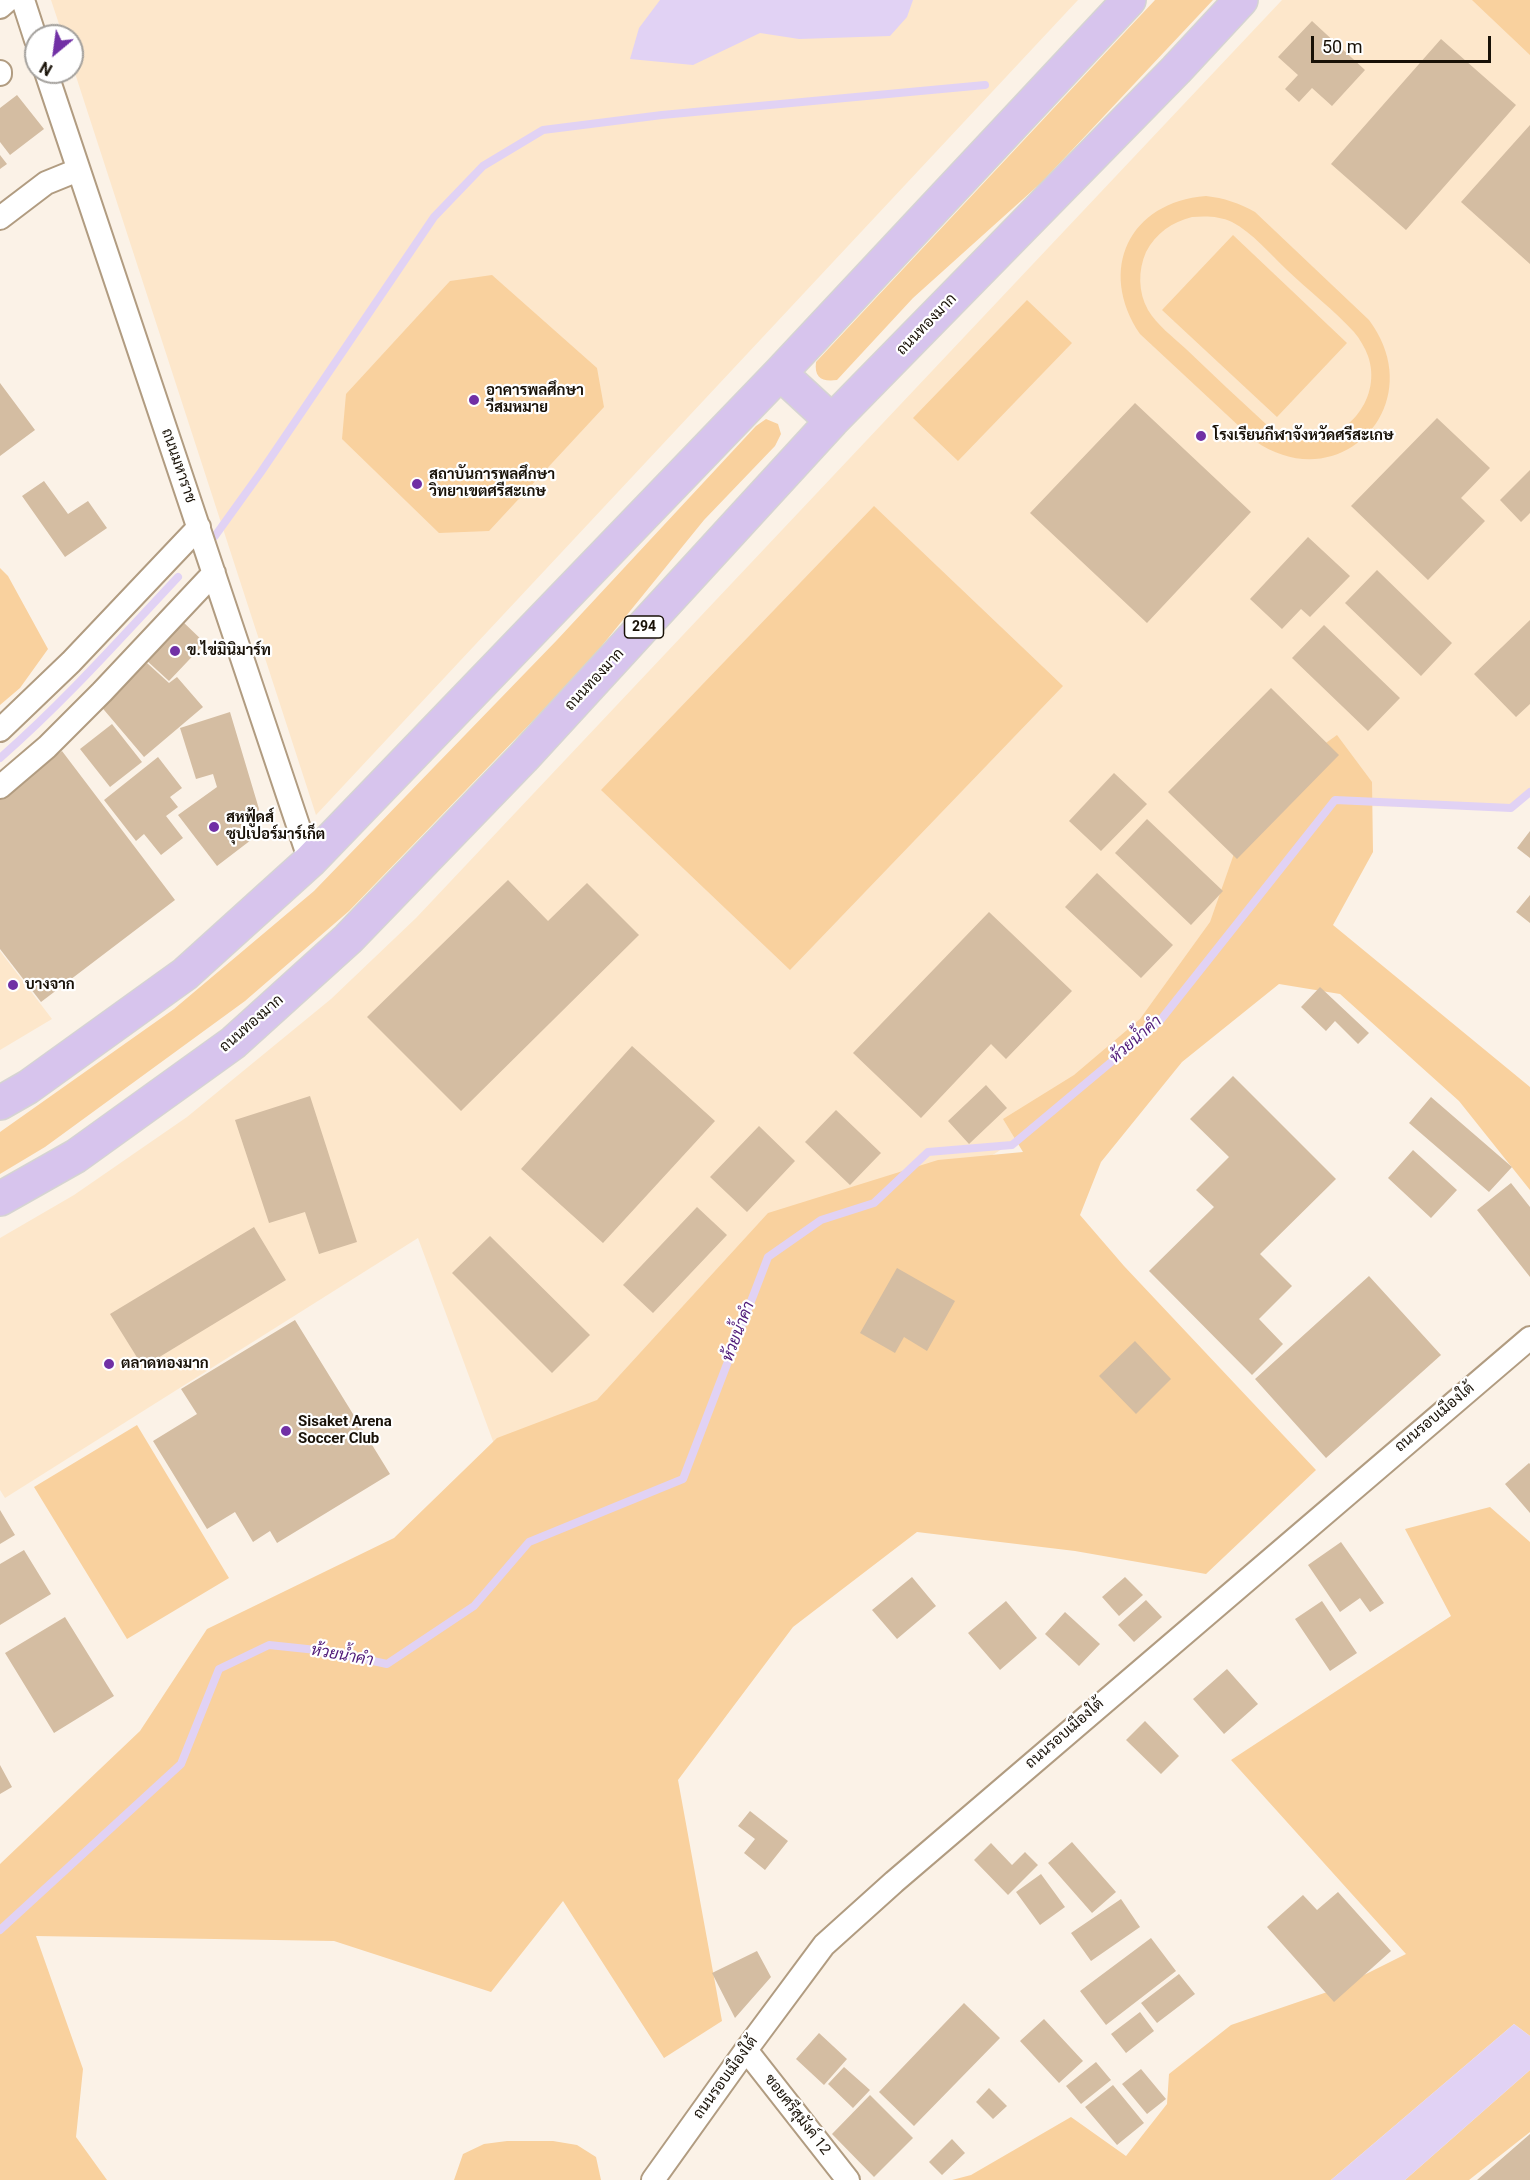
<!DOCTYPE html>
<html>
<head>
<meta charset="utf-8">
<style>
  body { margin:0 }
  #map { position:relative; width:1530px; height:2180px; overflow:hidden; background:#fbf2e7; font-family:Roboto,sans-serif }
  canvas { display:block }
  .north { position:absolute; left:24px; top:24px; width:60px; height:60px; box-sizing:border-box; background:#fff; border:2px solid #a3a09c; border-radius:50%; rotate:209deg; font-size:16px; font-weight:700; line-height:24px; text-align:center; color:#181107 }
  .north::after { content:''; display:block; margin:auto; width:21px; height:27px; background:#7130a5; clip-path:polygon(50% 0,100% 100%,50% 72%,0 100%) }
  .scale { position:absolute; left:1311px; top:36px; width:180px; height:27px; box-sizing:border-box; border:3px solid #181107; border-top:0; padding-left:8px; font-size:18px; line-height:21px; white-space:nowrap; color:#181107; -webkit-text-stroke:4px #fff; paint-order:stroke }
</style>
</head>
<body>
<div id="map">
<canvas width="1530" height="2180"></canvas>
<div class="north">N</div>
<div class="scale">50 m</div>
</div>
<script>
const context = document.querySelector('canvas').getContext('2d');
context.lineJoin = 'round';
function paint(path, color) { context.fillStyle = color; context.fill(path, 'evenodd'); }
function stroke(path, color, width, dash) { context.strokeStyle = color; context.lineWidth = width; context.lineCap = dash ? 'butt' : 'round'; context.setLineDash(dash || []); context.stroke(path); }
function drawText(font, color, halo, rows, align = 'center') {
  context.font = font + ' Roboto,Sarabun,sans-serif'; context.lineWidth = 4.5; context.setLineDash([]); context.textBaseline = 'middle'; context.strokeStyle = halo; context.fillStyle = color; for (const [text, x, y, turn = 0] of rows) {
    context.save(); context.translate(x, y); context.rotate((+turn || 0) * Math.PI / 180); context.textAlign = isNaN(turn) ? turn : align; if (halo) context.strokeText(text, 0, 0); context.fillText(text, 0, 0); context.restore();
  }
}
paint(new Path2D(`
  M 51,0 L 1078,0 L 316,815 L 72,64 L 72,36 L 63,36 Z
  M 1282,0 L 1530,0 L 1530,793 L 1512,807 L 1333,806 L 1156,1026 L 1013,1142 L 969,1170 L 528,1536 L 418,1238 L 5,1498 L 0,1490 L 0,1238 L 74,1195 L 187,1117 L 331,999 L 416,918 Z
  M 0,951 L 52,1019 L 0,1050 Z`), '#fde7cb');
paint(new Path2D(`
  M 1155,0 L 1213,0 L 1042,182 L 913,298 L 837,380 C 822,382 814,378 816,362 Z
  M 1472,0 L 1530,0 L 1530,55 Z
  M 1206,196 C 1224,198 1239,203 1255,212 L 1369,320 C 1432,404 1340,500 1255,441 L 1140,334 C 1097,270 1129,202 1206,196 ZM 1192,217 C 1206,216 1219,216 1232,222 C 1253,233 1270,254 1287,270 C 1309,291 1334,310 1354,332 C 1360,339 1365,348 1368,356 C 1383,399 1345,444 1300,439 C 1287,438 1277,432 1267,425 C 1240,400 1213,375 1186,349 C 1173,337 1157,325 1148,310 C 1138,292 1138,270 1146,252 C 1156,233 1172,222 1192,217 Z
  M 1233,235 L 1347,343 L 1277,417 L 1162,310 Z
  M 492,275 L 597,368 L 604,407 L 489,531 L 439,533 L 342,439 L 346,394 L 450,281 Z
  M 1027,300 L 1072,343 L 958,461 L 913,418 Z
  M 766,419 L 778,424 L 781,434 L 775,446 L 704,520 L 583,669 L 349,911 L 245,1001 L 45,1147 L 0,1174 L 0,1132 L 174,1009 L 314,891 L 557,640 L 756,426 Z
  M 874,506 L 1063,686 L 790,970 L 601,790 Z
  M 0,568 L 8,576 L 48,649 L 20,688 L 0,705 Z
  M 1337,735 L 1372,782 L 1373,852 L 1333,925 L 1530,1087 L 1530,1190 L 1459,1101 L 1340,994 L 1279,984 L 1182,1062 L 1101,1162 L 1080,1215 L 1124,1266 L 1316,1470 L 1206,1574 L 1075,1551 L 917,1532 L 793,1627 L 678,1780 L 722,2021 L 664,2058 L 563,1901 L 491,1992 L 334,1941 L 36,1936 L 83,2069 L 76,2137 L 107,2180 L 0,2180 L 0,1864 L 140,1731 L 207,1629 L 394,1538 L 497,1438 L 597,1400 L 768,1213 L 938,1160 L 1023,1152 L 1003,1119 L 1074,1075 L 1140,1019 L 1210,922 L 1255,794 Z
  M 137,1425 L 229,1578 L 127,1639 L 34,1487 Z
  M 1490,1507 L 1530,1542 L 1530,2036 L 1514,2024 L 1331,2180 L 952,2180 L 971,2175 L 1071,2117 L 1126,2156 L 1167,2104 L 1169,2074 L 1231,2025 L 1336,1989 L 1406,1954 L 1231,1760 L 1451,1616 L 1405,1529 Z
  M 1530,2070 L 1530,2132 L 1469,2180 L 1405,2180 Z
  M 507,2141 L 553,2141 L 577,2145 L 596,2157 L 601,2180 L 454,2180 L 463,2154 L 484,2144 Z`), '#f9d19e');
paint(new Path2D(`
  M 660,0 L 913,0 L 907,17 L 890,36 L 799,39 L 760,33 L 693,65 L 630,59 L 639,28 Z
  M 1514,2024 L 1530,2036 L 1530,2070 L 1405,2180 L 1331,2180 Z`), '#e1d2f4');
stroke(new Path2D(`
  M 215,536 L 261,472 L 434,217 L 483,166 L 543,130 L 662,115 L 985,85
  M 0,758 C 64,702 120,639 178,577
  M 0,1930 L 181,1764 L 219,1669 L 269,1645 L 326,1651 L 387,1664 L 474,1606 L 529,1542 L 683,1479 L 768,1257 L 821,1220 L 874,1203 L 928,1152 L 1012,1145 L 1159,1022 L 1335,800 L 1511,808 L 1530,792`), '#e1d2f4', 8);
paint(new Path2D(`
  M 1312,21 L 1365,70 L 1332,106 L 1312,88 L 1299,102 L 1285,89 L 1298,75 L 1278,57 Z
  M 1441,39 L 1516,105 L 1406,230 L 1331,164 Z
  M 17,95 L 44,129 L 10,155 L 0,142 L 0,108 Z
  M 1530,125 L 1530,264 L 1461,202 Z
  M 0,155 L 7,164 L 0,169 Z
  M 0,383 L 35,430 L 0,456 Z
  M 1135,403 L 1251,512 L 1147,623 L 1030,513 Z
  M 1437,418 L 1490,468 L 1461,498 L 1485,521 L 1428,580 L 1351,506 Z
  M 1530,470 L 1530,513 L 1521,522 L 1500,500 Z
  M 44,481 L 68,514 L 88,501 L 107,528 L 65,557 L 22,496 Z
  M 1308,537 L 1350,576 L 1310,617 L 1301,609 L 1282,629 L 1250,599 Z
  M 1377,570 L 1452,643 L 1421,676 L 1345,603 Z
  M 181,620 L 205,643 L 169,681 L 145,659 Z
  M 1530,620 L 1530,704 L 1516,717 L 1474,674 Z
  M 1324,625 L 1400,698 L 1368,731 L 1292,658 Z
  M 147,663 L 169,683 L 177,677 L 203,707 L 144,757 L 99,704 Z
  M 1271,688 L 1339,755 L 1237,859 L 1168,792 Z
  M 230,712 L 259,809 L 251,840 L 217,866 L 178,815 L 217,787 L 213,774 L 196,779 L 180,728 Z
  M 112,724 L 142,762 L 110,787 L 80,749 Z
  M 62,751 L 175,900 L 41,1002 L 0,949 L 0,797 Z
  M 158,757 L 182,788 L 170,797 L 178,807 L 166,816 L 183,838 L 161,855 L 144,834 L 136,841 L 104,800 Z
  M 1114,773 L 1147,804 L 1101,851 L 1069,821 Z
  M 1147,819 L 1223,891 L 1191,925 L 1115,853 Z
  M 1530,831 L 1530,858 L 1517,848 Z
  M 1097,873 L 1173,945 L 1141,978 L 1065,907 Z
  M 508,880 L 548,921 L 587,883 L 639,935 L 461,1111 L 367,1017 Z
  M 1530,895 L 1530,923 L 1516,912 Z
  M 989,912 L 1072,991 L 1006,1059 L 991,1044 L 921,1118 L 853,1053 Z
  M 1320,987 L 1369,1033 L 1358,1044 L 1335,1021 L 1326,1031 L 1301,1007 Z
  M 632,1046 L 715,1121 L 603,1243 L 521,1169 Z
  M 1233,1076 L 1336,1179 L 1260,1254 L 1292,1286 L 1259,1319 L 1283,1344 L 1252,1375 L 1149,1271 L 1214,1207 L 1196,1190 L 1229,1157 L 1190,1119 Z
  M 986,1085 L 1007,1108 L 969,1144 L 948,1121 Z
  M 310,1096 L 357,1242 L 319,1254 L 305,1212 L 269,1223 L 235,1120 Z
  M 1431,1097 L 1512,1167 L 1489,1192 L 1409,1123 Z
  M 836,1110 L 881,1153 L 850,1185 L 805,1142 Z
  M 759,1126 L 795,1161 L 747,1212 L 710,1177 Z
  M 1413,1150 L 1457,1190 L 1431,1218 L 1388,1178 Z
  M 1511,1183 L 1530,1207 L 1530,1277 L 1477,1210 Z
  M 697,1207 L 727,1235 L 653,1313 L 623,1285 Z
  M 254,1227 L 286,1280 L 143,1367 L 110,1314 Z
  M 490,1236 L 590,1335 L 552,1373 L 452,1273 Z
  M 897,1268 L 955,1301 L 927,1351 L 904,1337 L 895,1353 L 860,1333 Z
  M 1369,1276 L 1441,1355 L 1326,1458 L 1255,1379 Z
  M 295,1320 L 390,1474 L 277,1543 L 270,1531 L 253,1542 L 235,1512 L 207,1529 L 153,1441 L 197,1414 L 181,1389 Z
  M 1135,1341 L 1171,1379 L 1136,1414 L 1099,1376 Z
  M 1529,1463 L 1530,1464 L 1530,1513 L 1505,1484 Z
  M 0,1510 L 15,1535 L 0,1544 Z
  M 1341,1542 L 1384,1603 L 1370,1612 L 1360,1598 L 1340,1612 L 1308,1565 Z
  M 24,1550 L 51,1594 L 0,1625 L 0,1564 Z
  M 912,1577 L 936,1606 L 897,1639 L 872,1610 Z
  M 1125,1577 L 1143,1595 L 1119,1616 L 1102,1597 Z
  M 1146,1600 L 1162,1617 L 1134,1642 L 1118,1625 Z
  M 1006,1601 L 1037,1638 L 1000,1670 L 968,1633 Z
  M 1322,1601 L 1357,1653 L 1330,1671 L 1295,1619 Z
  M 1065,1612 L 1100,1644 L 1079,1666 L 1045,1634 Z
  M 65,1617 L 114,1696 L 54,1733 L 5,1653 Z
  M 1227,1669 L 1258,1704 L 1224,1734 L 1193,1699 Z
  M 1145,1721 L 1179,1756 L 1161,1774 L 1126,1740 Z
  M 0,1765 L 12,1787 L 0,1794 Z
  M 750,1811 L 788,1841 L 765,1870 L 744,1853 L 755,1839 L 738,1826 Z
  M 1072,1842 L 1116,1892 L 1092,1913 L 1048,1863 Z
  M 991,1843 L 1012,1865 L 1025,1852 L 1038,1865 L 1008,1895 L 974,1860 Z
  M 1041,1874 L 1065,1907 L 1040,1925 L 1016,1892 Z
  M 1338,1892 L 1391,1951 L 1334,2002 L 1267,1927 L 1303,1895 L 1317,1910 Z
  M 1121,1899 L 1140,1927 L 1091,1961 L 1071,1933 Z
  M 1151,1938 L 1176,1971 L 1106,2025 L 1080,1991 Z
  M 757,1951 L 771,1977 L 735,2018 L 712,1973 Z
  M 1179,1974 L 1195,1994 L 1157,2023 L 1141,2003 Z
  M 964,2003 L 1000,2038 L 914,2126 L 879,2092 Z
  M 1140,2012 L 1154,2031 L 1126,2053 L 1111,2034 Z
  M 1044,2019 L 1083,2061 L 1059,2083 L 1020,2041 Z
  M 819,2033 L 847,2059 L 824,2085 L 796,2059 Z
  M 1096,2062 L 1111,2080 L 1081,2104 L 1066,2086 Z
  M 844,2067 L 870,2090 L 853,2108 L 828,2084 Z
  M 1141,2069 L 1166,2099 L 1147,2114 L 1122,2084 Z
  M 1113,2085 L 1144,2123 L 1117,2145 L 1085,2107 Z
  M 989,2088 L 1007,2106 L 993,2119 L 976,2102 Z
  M 870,2095 L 913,2138 L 874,2177 L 832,2134 Z
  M 1530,2134 L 1530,2180 L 1477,2180 Z
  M 952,2139 L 965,2153 L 942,2175 L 929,2162 Z`), '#d4bda2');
const street = new Path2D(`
  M 23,0 L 36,40
  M 0,7 L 8,0
  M 0,72 L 0,74
  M 46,72 L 310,861
  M 0,218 L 46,183 L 78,170
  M 0,730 L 71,662 L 199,527
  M 0,787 L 47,747 L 102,692 L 214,573
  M 746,2050 L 848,2180
  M 653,2180 L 746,2050 L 824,1945 L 894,1882 L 1530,1338`);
const primary = new Path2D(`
  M 780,373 L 832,421
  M 0,1103 L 28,1087 L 185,974 L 310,861 L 780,373 L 1129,0
  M 0,1199 L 76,1156 L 233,1043 L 348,939 L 523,758 L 832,421 L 1176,70 L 1241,0`);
stroke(street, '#b19c81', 26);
stroke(primary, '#d5d4d2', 36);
stroke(street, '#fff', 22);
stroke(primary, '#d7c4ed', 33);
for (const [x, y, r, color] of [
  [474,400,6,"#7130a5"],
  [1201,436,6,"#7130a5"],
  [417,484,6,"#7130a5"],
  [175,651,6,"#7130a5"],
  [214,827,6,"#7130a5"],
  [13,985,6,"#7130a5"],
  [109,1364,6,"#7130a5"],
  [286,1431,6,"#7130a5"]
]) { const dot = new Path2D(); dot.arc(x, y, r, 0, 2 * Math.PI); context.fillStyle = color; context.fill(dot); stroke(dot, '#fff', 2); }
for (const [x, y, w] of [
  [644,627,39]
]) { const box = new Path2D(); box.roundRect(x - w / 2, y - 11, w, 22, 4.5); context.fillStyle = '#fff'; context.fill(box); stroke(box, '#181107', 1.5); }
drawText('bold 14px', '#181107', null, [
  ["294",644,627]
]);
drawText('15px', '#181107', '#fff', [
  ["ถนนทองมาก",927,325,-46],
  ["ถนนมหาราช",178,466,71],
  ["ถนนทองมาก",595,680,-47],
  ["ถนนทองมาก",252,1024,-41],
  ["ถนนรอบเมืองใต้",1435,1418,-40],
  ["ถนนรอบเมืองใต้",1065,1734,-41],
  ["ถนนรอบเมืองใต้",726,2078,-54],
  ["ซอยศรีสุมังค์ 12",797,2115,52]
]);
drawText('bold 15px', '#181107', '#fff', [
  ["อาคารพลศึกษา",486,391],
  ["วีสมหมาย",486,408],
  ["โรงเรียนกีฬาจังหวัดศรีสะเกษ",1213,436],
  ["สถาบันการพลศึกษา",429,475],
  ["วิทยาเขตศรีสะเกษ",429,492],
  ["ข.ไข่มินิมาร์ท",187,651],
  ["สหฟู้ดส์",226,818],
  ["ซุปเปอร์มาร์เก็ต",226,835],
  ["บางจาก",25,985],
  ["ตลาดทองมาก",121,1364],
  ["Sisaket Arena",298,1422],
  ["Soccer Club",298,1439]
], 'left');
drawText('italic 16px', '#4f1978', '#fff', [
  ["ห้วยน้ำคำ",1136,1040,-41],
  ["ห้วยน้ำคำ",739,1332,-69],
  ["ห้วยน้ำคำ",342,1656,10]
]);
</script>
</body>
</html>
